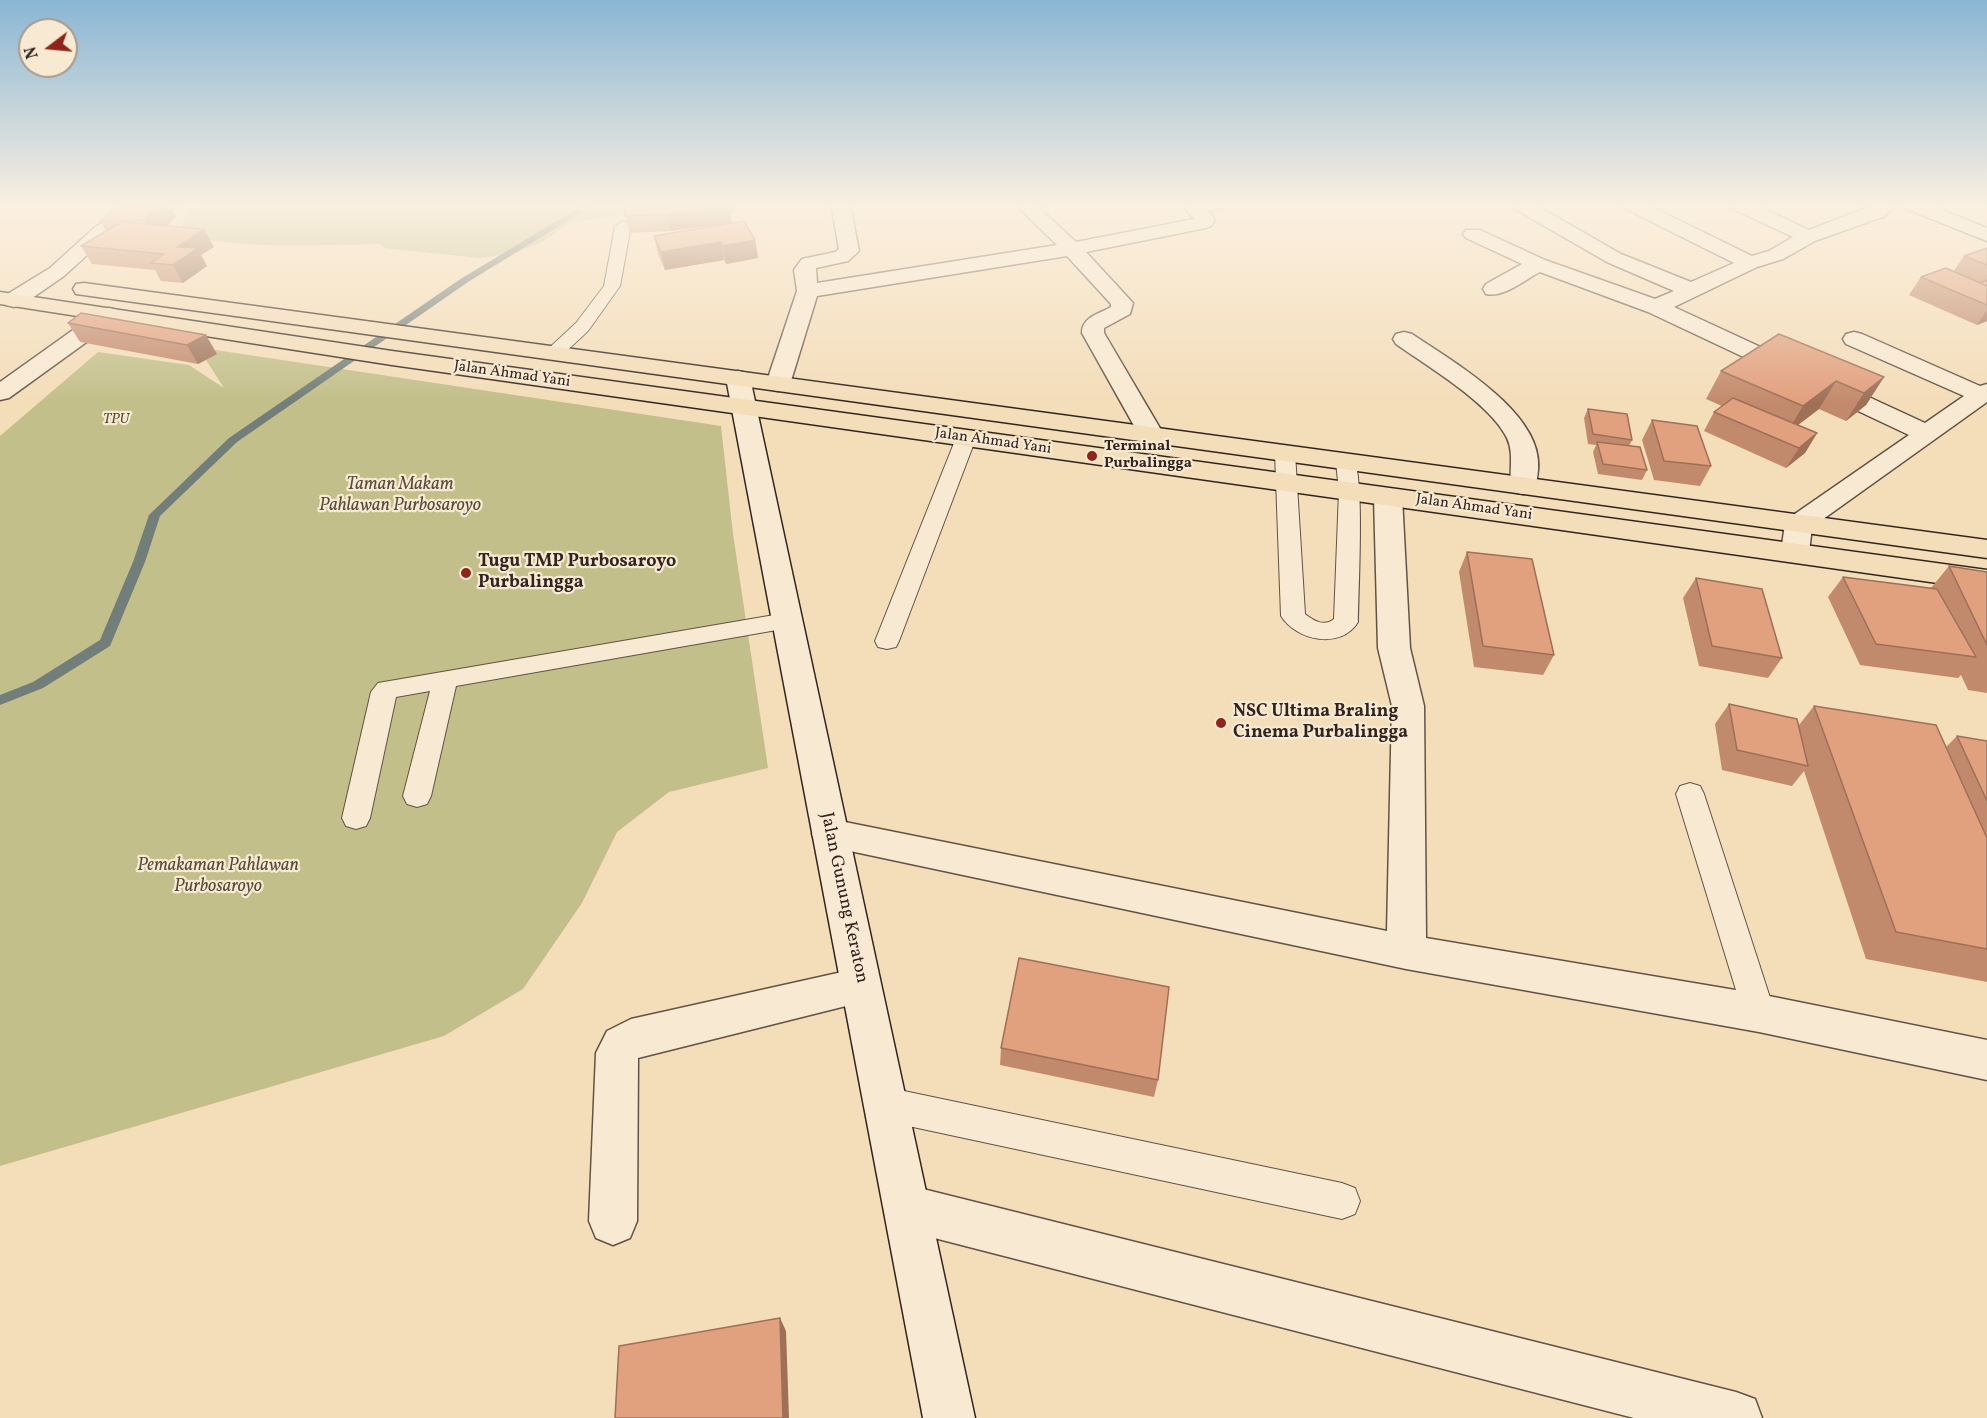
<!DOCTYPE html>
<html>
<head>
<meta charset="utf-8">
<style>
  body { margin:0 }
  #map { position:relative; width:1987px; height:1418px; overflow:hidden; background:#f4ddb9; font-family:Vollkorn,serif }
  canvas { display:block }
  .north { position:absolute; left:18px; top:18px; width:60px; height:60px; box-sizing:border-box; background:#f8e9d2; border:2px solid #a99b8b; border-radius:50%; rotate:254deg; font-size:16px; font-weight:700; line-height:24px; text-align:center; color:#322520 }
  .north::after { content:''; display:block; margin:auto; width:21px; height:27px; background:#8f2418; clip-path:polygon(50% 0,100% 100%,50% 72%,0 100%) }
</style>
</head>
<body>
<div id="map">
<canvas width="1987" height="1418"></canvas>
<div class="north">N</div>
</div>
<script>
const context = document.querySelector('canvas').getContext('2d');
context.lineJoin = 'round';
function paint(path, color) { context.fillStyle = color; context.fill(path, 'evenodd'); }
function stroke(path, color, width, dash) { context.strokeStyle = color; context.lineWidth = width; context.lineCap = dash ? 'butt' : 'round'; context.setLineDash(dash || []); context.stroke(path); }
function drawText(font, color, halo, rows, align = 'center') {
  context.font = font + ' Vollkorn,serif'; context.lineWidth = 4.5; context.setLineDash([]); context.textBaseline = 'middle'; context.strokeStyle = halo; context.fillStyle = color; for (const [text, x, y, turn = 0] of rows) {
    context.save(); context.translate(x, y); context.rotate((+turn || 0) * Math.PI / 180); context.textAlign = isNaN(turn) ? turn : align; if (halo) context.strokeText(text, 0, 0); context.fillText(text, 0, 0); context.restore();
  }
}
paint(new Path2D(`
  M 205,204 L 688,204 L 570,223 L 540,243 L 515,253 L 479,258 L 384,248 L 380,244 C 315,245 241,250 178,234 L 187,212 Z
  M 209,349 L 721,426 L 733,534 L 768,768 L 669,792 L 617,832 L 582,903 L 523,989 L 444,1036 L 0,1166 L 0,436 L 98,352 L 189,365 L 224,388 L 206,360 Z`), '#c2bf8a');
paint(new Path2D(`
  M 585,204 L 595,204 L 468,282 L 237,442 L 160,516 L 145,562 L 110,646 L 43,688 L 0,705 L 0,695 L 33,682 L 100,640 L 133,562 L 149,515 L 229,438 L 462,278 Z`), '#727e7a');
const lane = new Path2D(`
  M 623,221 L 631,226 L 620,286 L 588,331 L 560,357 L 548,357 L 545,353 L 548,349 L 576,323 L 604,286 L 615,226 Z
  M 966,432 L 973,434 L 976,438 L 899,641 L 896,647 L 887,649 L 878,647 L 875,641 L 956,438 L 959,434 Z
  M 1285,447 L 1292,449 L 1295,453 L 1305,614 C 1314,621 1324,627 1334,619 L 1339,491 L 1336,462 L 1339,458 L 1353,458 C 1365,474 1358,594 1358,622 C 1341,650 1297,641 1281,616 L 1275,453 L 1278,449 Z
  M 786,613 L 794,615 L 798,621 L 794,627 L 456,686 L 431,796 L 427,804 L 417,807 L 407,804 L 403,796 L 430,691 L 396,697 L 370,818 L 366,826 L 356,829 L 346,826 L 342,818 L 371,692 L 378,683 Z
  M 1690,783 L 1700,786 L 1704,794 L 1775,1013 L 1770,1023 L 1759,1028 L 1748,1023 L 1743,1013 L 1676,794 L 1680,786 Z
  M 885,1087 L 1342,1183 L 1355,1188 L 1360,1201 L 1355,1214 L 1342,1219 L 885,1121 L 873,1116 L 868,1104 L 873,1092 Z`);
const street = new Path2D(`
  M 148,204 L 178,204 L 176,208 L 122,227 L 108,236 L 64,276 L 22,305 L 14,307 L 6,305 L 3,300 L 6,295 L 50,268 L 94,228 L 108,219 Z
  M 831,204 L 850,204 L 859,251 L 848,261 L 816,268 L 817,283 L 1057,245 L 1015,204 L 1035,204 L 1076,242 L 1194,219 L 1185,208 L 1188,204 L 1225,204 L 1223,208 L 1208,211 L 1215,220 L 1211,226 L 1206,228 L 1086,252 L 1133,303 L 1130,314 L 1104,328 L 1104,333 L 1164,435 L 1160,440 L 1151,443 L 1142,440 L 1082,333 C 1082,317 1099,314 1111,307 L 1111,304 L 1067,256 L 817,296 L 790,384 L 786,389 L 778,391 L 770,389 L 766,384 L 797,291 L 794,270 L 802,259 L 835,252 L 839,249 Z
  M 1511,204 L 1534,204 L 1621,254 L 1691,282 L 1734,263 L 1624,208 L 1622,204 L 1646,204 L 1752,256 L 1769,251 L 1793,237 L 1731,208 L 1729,204 L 1754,204 L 1809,230 L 1876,204 L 1898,204 L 1885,216 L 1815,241 L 1783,259 L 1757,267 L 1674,307 L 1925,423 L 1964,396 L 1846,344 L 1843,339 L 1846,334 L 1854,332 L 1862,334 L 1980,386 L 1987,384 L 1987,402 L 1812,527 L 1809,552 L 1805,558 L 1795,561 L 1785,558 L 1781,552 L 1785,524 L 1789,518 L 1909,435 L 1648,312 L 1540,272 C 1524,280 1504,298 1486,294 L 1483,289 L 1486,284 L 1522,264 L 1466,238 L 1463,234 L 1466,230 L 1480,230 L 1545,260 L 1655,299 L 1674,291 L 1607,262 L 1513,208 Z
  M 1902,204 L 1928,204 L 1987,228 L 1987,241 L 1904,208 Z
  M 109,308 L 117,310 L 120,315 L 117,320 L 9,398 L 0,400 L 0,382 L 101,310 Z
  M 1404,332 L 1412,334 C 1453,362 1544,413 1538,470 C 1537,478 1537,485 1532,492 L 1523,494 L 1514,492 C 1506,481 1516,457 1507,438 C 1490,403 1427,366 1396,344 L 1393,339 L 1396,334 Z
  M 1388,489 L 1398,491 L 1402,497 L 1410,648 L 1424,706 L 1426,938 L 1759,994 L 1987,1040 L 1987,1080 L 1759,1032 L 1406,969 L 817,844 L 812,834 L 817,824 L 830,819 L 1387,931 L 1392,706 L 1378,648 L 1374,497 L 1378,491 Z
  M 860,968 L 874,973 L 880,986 L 874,999 L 638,1058 L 637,1221 L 630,1238 L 613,1245 L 596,1238 L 589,1221 L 596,1053 L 607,1031 L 631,1019 Z
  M 907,1185 L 1736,1392 L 1755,1399 L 1762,1418 L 1634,1418 L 907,1231 L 890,1225 L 884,1208 L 890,1191 Z`);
const secondary = new Path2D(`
  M 738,371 L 746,373 L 750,378 L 975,1418 L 923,1418 L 726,378 L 730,373 Z`);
const primary = new Path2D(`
  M 84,283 L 1987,540 L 1987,558 L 76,294 L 73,289 L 76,284 Z
  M 0,292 L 392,351 L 1987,570 L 1987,590 L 392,365 L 0,304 Z`);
stroke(lane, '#625346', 2);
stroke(street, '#625346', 3);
stroke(secondary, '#322520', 3);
stroke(primary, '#322520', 3);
paint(lane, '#f8e9d2');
paint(street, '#f8e9d2');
paint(secondary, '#f8e9d2');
paint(primary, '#f4ddb9');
paint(new Path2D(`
  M 120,204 L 170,204 L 176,217 L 167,226 L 214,247 L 201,255 L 207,266 L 183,283 L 161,281 L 155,270 L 92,264 L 81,246 L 106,231 L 100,221 Z
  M 624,204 L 734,204 L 735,213 L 730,213 L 732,223 L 670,231 L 629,233 Z
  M 654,236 L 755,240 L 758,258 L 726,264 L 724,260 L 665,270 L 658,254 Z
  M 1987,248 L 1987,321 L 1977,325 L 1909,295 L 1921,277 L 1953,272 L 1964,256 Z
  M 81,313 L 217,354 L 198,364 L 80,342 L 68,323 Z
  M 1721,371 L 1884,377 L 1866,405 L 1846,421 L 1819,409 L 1798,425 L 1817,433 L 1805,453 L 1786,468 L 1704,431 L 1714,412 L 1722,406 L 1706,399 Z
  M 1588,409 L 1632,440 L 1629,446 L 1647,470 L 1642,480 L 1598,474 L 1593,452 L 1596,445 L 1588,444 L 1584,418 Z
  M 1652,420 L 1711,466 L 1700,486 L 1654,480 L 1642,440 Z
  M 1467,552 L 1554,655 L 1543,675 L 1474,667 L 1459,572 Z
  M 1949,566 L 1987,572 L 1987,693 L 1968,690 L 1961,675 L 1958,678 L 1860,665 L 1828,597 L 1843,577 L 1931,588 Z
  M 1696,578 L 1782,658 L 1768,678 L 1699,666 L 1683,598 Z
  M 1729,704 L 1799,725 L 1814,706 L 1946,747 L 1957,736 L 1987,741 L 1987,982 L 1866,959 L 1804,771 L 1792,786 L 1722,770 L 1715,724 Z
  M 1001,1048 L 1158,1080 L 1154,1097 L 1000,1065 Z`), '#c28a6c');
paint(new Path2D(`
  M 162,204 L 170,204 L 176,217 L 154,238 L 144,220 Z
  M 1041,204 L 1076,204 L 1041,208 Z
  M 729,206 L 732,223 L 670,231 L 667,214 Z
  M 204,229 L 214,247 L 201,255 L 207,266 L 183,283 L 173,265 L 177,247 Z
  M 755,240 L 758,258 L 726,264 L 723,246 Z
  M 721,242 L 724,260 L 665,270 L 661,252 Z
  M 1987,310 L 1987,321 L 1977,325 Z
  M 206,335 L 217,354 L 198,364 L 187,345 Z
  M 1884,377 L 1866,405 L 1846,421 L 1864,393 Z
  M 1836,381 L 1819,409 L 1786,434 L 1803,406 Z
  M 1817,433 L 1805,453 L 1786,468 L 1799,448 Z
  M 780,1318 L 786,1331 L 789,1418 L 783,1418 Z`), '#9e7058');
const building = new Path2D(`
  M 120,204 L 162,204 L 144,220 L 100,221 Z
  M 624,204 L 729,204 L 729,206 L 667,214 L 625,216 Z
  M 744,221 L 755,240 L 723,246 L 721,242 L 661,252 L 654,236 Z
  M 121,222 L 204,229 L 177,247 L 198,248 L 173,265 L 151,263 L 164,254 L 81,246 Z
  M 1987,248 L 1987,265 L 1964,256 Z
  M 1946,268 L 1987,286 L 1987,305 L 1921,277 Z
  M 1987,280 L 1987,286 L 1980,283 Z
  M 81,313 L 206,335 L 187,345 L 68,323 Z
  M 1779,334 L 1884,377 L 1864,393 L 1836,381 L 1803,406 L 1721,371 Z
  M 1733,398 L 1817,433 L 1799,448 L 1714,412 Z
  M 1588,409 L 1627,414 L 1632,440 L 1593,434 Z
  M 1652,420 L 1697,426 L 1711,466 L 1664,461 Z
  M 1597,442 L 1640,447 L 1647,470 L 1603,464 Z
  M 1467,552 L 1532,559 L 1554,655 L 1483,646 Z
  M 1949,566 L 1987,572 L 1987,645 Z
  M 1843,577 L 1937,589 L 1976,657 L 1876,644 Z
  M 1696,578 L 1762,589 L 1782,658 L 1712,646 Z
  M 1729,704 L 1797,719 L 1808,766 L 1737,750 Z
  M 1814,706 L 1936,725 L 1987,838 L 1987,949 L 1896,932 Z
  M 1957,736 L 1987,741 L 1987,801 Z
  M 1019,958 L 1169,987 L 1158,1080 L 1001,1048 Z
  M 780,1318 L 783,1418 L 615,1418 L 619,1346 Z`);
paint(building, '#e1a07e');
stroke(building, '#9e7058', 1.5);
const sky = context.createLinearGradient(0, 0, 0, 403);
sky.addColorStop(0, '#8ab6d4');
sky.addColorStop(0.51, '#faf0e0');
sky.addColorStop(1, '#faf0e000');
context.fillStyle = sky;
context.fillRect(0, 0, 1987, 403);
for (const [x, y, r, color] of [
  [1092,456,6,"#8f2418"],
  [466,573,6,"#8f2418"],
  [1221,723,6,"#8f2418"]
]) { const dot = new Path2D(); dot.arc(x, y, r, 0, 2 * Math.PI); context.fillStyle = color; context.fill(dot); stroke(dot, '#f8e9d2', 2); }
drawText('15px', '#322520', '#f8e9d2', [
  ["Jalan Ahmad Yani",512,375,8],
  ["Jalan Ahmad Yani",993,442,8],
  ["Jalan Ahmad Yani",1474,508,8]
]);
drawText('italic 15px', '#564c3a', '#f8e9d2', [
  ["TPU",116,420]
]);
drawText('bold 15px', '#322520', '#f8e9d2', [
  ["Terminal",1104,447],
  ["Purbalingga",1104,464]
], 'left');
drawText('italic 18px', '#564c3a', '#f8e9d2', [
  ["Taman Makam",400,486],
  ["Pahlawan Purbosaroyo",400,507],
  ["Pemakaman Pahlawan",218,867],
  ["Purbosaroyo",218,888]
]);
drawText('bold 18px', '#322520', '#f8e9d2', [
  ["Tugu TMP Purbosaroyo",478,563],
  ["Purbalingga",478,584],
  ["NSC Ultima Braling",1233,713],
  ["Cinema Purbalingga",1233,734]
], 'left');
drawText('18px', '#322520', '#f8e9d2', [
  ["Jalan Gunung Keraton",843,898,78]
]);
</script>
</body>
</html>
